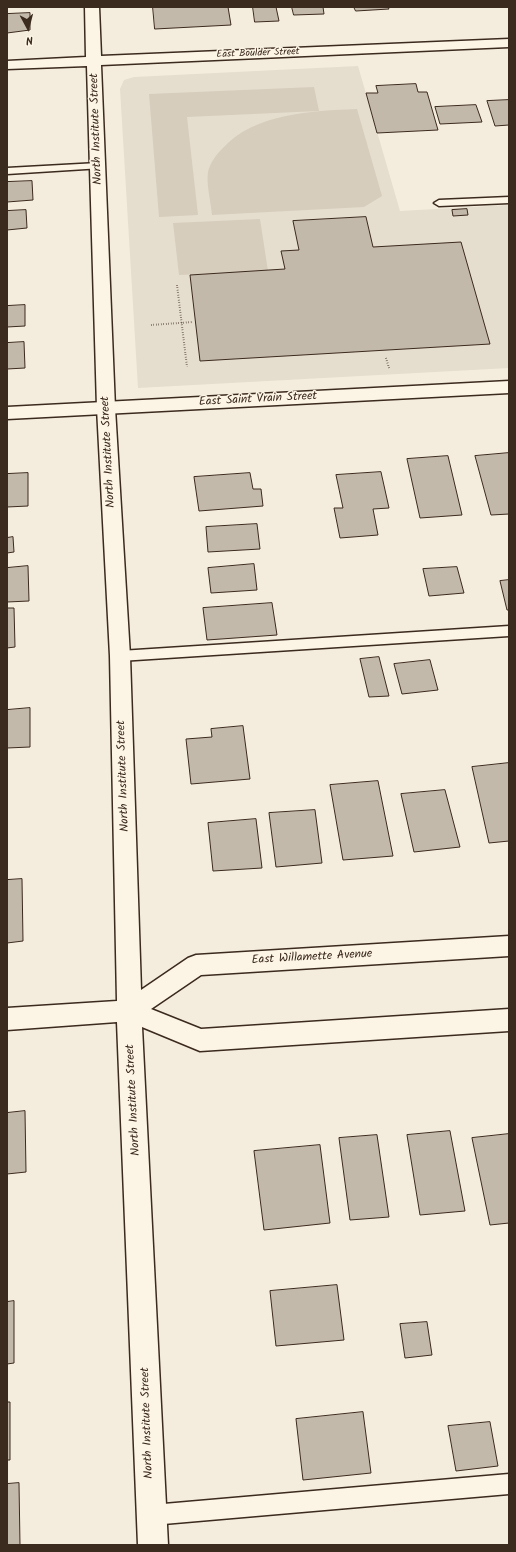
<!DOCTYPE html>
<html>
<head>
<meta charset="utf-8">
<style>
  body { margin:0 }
  #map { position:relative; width:516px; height:1552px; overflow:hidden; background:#f4eddd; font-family:Kalam,sans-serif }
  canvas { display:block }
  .frame { position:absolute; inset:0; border:8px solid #3b2a1e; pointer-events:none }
  .north { position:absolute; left:8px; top:8px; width:40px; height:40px; -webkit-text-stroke:3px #fcf5e5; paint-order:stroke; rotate:173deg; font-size:11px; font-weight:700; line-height:16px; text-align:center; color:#3b2a1e }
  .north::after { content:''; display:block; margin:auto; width:14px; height:18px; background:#3b2a1e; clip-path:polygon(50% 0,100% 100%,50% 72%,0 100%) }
</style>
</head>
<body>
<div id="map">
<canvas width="516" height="1552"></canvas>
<div class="frame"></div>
<div class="north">N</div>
</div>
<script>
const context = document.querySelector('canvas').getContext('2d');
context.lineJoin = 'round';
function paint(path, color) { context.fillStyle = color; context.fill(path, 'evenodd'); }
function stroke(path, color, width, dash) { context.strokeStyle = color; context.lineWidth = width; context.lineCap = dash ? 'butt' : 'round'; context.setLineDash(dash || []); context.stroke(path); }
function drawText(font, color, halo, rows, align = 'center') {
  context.font = font + ' Kalam,sans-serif'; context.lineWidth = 3; context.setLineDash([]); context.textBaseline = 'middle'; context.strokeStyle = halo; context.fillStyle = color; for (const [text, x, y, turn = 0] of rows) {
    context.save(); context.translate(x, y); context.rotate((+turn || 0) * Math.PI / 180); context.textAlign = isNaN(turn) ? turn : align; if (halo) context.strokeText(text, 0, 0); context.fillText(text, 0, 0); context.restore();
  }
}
paint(new Path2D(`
  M 358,66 L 400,211 L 509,205 L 509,368 L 138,388 L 120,89 L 124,80 L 134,77 Z`), '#e5ddce');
paint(new Path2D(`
  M 314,87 L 319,111 L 187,117 L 198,215 L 159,217 L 149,94 Z
  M 357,109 L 382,196 L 364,207 L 212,215 C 211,203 206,183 208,172 C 210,163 216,155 222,149 C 254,113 312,111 357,109 Z
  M 260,219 L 268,271 L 179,275 L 173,223 Z`), '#d6cdbd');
const building = new Path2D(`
  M 153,7 L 228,7 L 231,25 L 155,29 Z
  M 253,7 L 276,7 L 279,21 L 255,22 Z
  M 292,7 L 323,7 L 324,14 L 294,15 Z
  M 354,7 L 388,7 L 389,9 L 356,11 Z
  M 30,13 L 30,30 L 7,33 L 7,14 Z
  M 416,84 L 418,92 L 427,92 L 438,130 L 377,133 L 366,93 L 378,93 L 376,86 Z
  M 509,100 L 509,125 L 495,126 L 487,101 Z
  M 476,105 L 482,122 L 440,124 L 435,107 Z
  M 32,181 L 33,200 L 7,202 L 7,182 Z
  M 467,209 L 468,215 L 453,216 L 452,210 Z
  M 26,210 L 27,228 L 7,230 L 7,211 Z
  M 366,217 L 373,247 L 461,242 L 490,344 L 200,361 L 190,275 L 285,269 L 281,251 L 299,250 L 293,221 Z
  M 25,305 L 25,326 L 7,327 L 7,306 Z
  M 24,342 L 25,368 L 7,369 L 7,343 Z
  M 509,453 L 509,514 L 491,515 L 475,456 Z
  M 448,456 L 462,515 L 420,518 L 407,459 Z
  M 381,472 L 389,508 L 373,509 L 378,535 L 340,538 L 334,508 L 343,508 L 336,475 Z
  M 28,473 L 28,506 L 7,507 L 7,474 Z
  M 250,473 L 253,489 L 261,489 L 263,506 L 199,511 L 194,477 Z
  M 257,524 L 260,549 L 208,552 L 206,527 Z
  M 13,537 L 14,552 L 7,553 L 7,538 Z
  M 254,564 L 257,590 L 211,593 L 208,568 Z
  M 28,566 L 29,601 L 7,602 L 7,568 Z
  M 457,567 L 464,593 L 429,596 L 423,569 Z
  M 509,580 L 509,610 L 507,610 L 500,581 Z
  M 272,603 L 277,635 L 207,640 L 203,608 Z
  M 7,608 L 14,608 L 15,647 L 7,648 Z
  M 379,657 L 389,696 L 369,697 L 360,659 Z
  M 430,660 L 438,690 L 402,694 L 394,664 Z
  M 30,708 L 30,747 L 7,748 L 7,710 Z
  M 243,726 L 250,779 L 191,784 L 186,739 L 212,737 L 211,729 Z
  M 509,763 L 509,841 L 489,843 L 472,767 Z
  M 378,781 L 393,856 L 343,860 L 330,785 Z
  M 445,790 L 460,847 L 414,852 L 401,794 Z
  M 315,810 L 322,863 L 276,867 L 269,813 Z
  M 256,819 L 262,868 L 213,871 L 208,823 Z
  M 22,879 L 23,941 L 7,943 L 7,880 Z
  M 25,1111 L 26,1172 L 7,1174 L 7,1113 Z
  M 450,1131 L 465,1211 L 420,1215 L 407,1135 Z
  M 509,1134 L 509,1223 L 490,1225 L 472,1138 Z
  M 377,1135 L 389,1217 L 350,1220 L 339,1138 Z
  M 320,1145 L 330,1223 L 264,1230 L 254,1151 Z
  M 337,1285 L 344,1340 L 276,1346 L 270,1291 Z
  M 14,1301 L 14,1363 L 7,1364 L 7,1302 Z
  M 427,1322 L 432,1355 L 405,1358 L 400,1324 Z
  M 7,1402 L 10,1402 L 10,1460 L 7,1460 Z
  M 363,1412 L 371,1473 L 303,1480 L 296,1419 Z
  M 490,1422 L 498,1466 L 456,1471 L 448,1426 Z
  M 19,1483 L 20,1545 L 7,1545 L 7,1484 Z`);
paint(building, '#c3b9aa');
stroke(building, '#3b2a1e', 1);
const lane = new Path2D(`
  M 98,163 L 102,164 L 103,166 L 102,168 L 7,174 L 7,168 Z
  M 509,197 L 509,203 L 439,206 L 434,203 L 439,200 Z
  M 509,626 L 509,636 L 120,661 L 115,660 L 113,656 L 115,652 L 120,651 Z
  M 509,1474 L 509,1494 L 152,1525 L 145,1522 L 142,1515 L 145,1508 L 152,1505 Z`);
const street = new Path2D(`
  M 509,381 L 509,393 L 7,419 L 7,407 Z`);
const secondary = new Path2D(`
  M 85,7 L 99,7 L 101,56 L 509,39 L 509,47 L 101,65 L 115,408 L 130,656 L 141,990 L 188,958 L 196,955 L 509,936 L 509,956 L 201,975 L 151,1009 L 201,1029 L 509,1009 L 509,1031 L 200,1051 L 142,1027 L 168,1545 L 138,1545 L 117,1022 L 7,1030 L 7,1008 L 117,1001 L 110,656 L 97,408 L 87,66 L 7,69 L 7,61 L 86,57 Z`);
stroke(lane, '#3b2a1e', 3);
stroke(street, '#3b2a1e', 3);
stroke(secondary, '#3b2a1e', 3);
stroke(new Path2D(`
  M 177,285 L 187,367
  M 151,325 L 193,322
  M 386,358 L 389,368`), '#3b2a1e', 2, [0.5, 2]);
paint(lane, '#fcf5e5');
paint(street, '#fcf5e5');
paint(secondary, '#fcf5e5');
drawText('10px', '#3b2a1e', '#fcf5e5', [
  ["East Boulder Street",258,54,-2]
]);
drawText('12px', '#3b2a1e', '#fcf5e5', [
  ["North Institute Street",97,129,-92],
  ["East Saint Vrain Street",258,400,-3],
  ["North Institute Street",109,452,-93],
  ["North Institute Street",124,776,-92],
  ["East Willamette Avenue",312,958,-3],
  ["North Institute Street",134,1100,-93],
  ["North Institute Street",148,1423,-92]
]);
</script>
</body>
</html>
